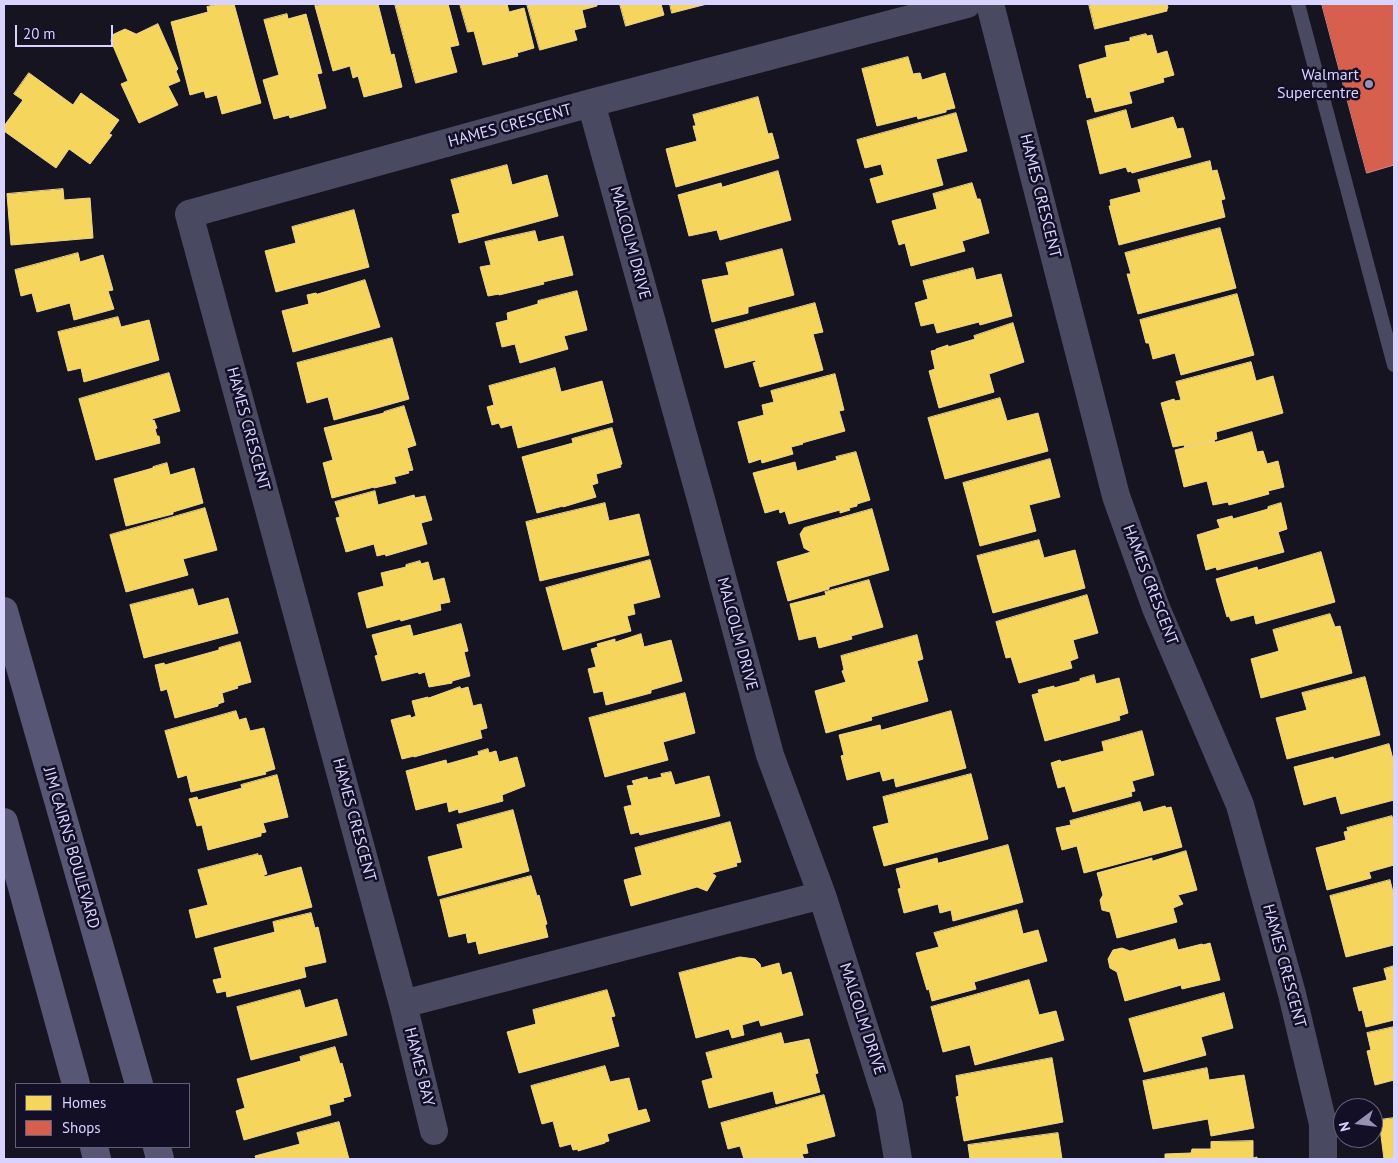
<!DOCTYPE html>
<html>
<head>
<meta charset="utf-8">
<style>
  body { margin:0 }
  #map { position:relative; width:1398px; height:1163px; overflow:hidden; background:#161421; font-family:"PT Sans",sans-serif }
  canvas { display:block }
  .frame { position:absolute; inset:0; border:5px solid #d9d4ff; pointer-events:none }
  .legend { position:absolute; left:15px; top:1083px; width:175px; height:65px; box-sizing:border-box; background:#130f26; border:1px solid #625e7d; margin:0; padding:6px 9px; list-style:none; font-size:15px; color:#d9d4ff }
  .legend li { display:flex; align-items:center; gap:10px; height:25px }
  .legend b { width:25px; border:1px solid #625e7d }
  .north { position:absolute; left:1333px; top:1098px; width:50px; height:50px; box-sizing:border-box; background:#130f26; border:1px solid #625e7d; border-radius:50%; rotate:255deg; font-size:14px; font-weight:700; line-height:20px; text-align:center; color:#d9d4ff }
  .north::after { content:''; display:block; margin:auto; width:18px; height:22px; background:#9591b1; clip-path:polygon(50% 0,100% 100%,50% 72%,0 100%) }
  .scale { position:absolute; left:15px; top:25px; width:98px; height:22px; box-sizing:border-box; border:2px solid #d9d4ff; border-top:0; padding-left:6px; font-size:15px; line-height:18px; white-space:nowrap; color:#d9d4ff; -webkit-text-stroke:4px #130f26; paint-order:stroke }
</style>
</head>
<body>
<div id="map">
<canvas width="1398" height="1163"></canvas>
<div class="frame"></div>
<ul class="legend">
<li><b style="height:14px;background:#f6d55c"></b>Homes</li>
<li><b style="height:14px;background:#d6604d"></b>Shops</li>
</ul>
<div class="north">N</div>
<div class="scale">20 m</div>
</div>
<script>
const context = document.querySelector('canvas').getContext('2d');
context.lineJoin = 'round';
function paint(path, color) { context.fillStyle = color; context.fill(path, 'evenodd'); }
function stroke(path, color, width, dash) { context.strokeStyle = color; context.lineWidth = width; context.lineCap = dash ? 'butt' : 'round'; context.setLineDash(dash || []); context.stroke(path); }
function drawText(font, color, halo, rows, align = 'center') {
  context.font = font + ' "PT Sans",sans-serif'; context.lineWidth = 5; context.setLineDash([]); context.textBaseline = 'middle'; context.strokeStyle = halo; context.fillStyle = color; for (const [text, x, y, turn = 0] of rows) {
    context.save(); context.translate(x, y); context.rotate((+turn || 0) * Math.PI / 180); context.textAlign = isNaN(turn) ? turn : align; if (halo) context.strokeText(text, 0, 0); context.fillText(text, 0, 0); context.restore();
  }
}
const homes = new Path2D(`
  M 218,4 L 234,4 L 261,103 L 222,114 L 217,95 L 206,98 L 204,91 L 190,95 L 171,22 L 208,12 L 207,7 Z
  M 324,4 L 378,4 L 391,55 L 394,54 L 402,87 L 364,97 L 358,76 L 353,78 L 350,66 L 333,71 L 315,6 Z
  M 395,4 L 448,4 L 459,45 L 450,47 L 457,72 L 416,83 Z
  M 460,4 L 507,4 L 509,12 L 524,8 L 534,48 L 517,53 L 518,56 L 483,65 L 474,31 L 468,32 Z
  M 527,4 L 597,4 L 597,6 L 582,10 L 586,27 L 574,30 L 577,40 L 540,50 Z
  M 620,4 L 661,4 L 664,15 L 626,26 Z
  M 670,4 L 707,4 L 672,13 Z
  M 1089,4 L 1167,4 L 1168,8 L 1167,9 L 1167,11 L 1095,29 Z
  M 287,14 L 288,19 L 306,14 L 322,73 L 317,74 L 326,108 L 290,118 L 289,115 L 274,119 L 263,80 L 279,75 L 264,20 Z
  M 158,24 L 178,69 L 176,71 L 180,81 L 168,86 L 178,105 L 139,123 L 121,84 L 128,81 L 111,41 L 112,35 L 125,29 L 136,34 Z
  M 1146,34 L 1147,36 L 1152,35 L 1157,54 L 1167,51 L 1174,75 L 1163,78 L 1164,82 L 1129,92 L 1132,103 L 1095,112 L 1091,97 L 1087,98 L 1079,65 L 1107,57 L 1105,46 L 1130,41 L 1130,38 Z
  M 908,57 L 913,74 L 920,73 L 922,80 L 945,73 L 955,108 L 946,110 L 946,112 L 918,119 L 917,116 L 877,126 L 862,69 Z
  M 29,73 L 73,105 L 81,93 L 119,120 L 109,134 L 112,135 L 90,164 L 69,149 L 56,168 L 4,131 L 4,126 L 23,100 L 14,94 Z
  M 758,97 L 768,134 L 772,133 L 779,158 L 676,187 L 666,149 L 697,141 L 693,126 L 696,126 L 693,115 Z
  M 1126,110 L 1131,129 L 1173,117 L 1177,129 L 1183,128 L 1191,157 L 1132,173 L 1131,171 L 1128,172 L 1126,167 L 1100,174 L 1087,121 Z
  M 956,113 L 967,151 L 936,159 L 943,185 L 877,203 L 870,179 L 884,175 L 881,164 L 865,168 L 857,140 Z
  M 1210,161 L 1212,171 L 1217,170 L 1225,199 L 1221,200 L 1225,217 L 1119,245 L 1109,206 L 1111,206 L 1110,200 L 1141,192 L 1138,180 Z
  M 507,165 L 512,185 L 547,175 L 558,216 L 459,243 L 452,215 L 460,213 L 451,180 Z
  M 778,171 L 791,220 L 720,240 L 717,230 L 689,236 L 678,195 L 721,183 L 722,187 Z
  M 972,183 L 977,199 L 980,199 L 989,233 L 962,241 L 965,251 L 911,266 L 905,243 L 899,245 L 892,221 L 937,209 L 933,194 Z
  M 63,189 L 64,200 L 90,198 L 93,238 L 11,245 L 7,194 Z
  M 354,210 L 369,267 L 276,292 L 265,251 L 296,243 L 292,227 Z
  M 1220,228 L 1236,288 L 1138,314 L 1127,274 L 1131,274 L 1125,253 Z
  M 535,231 L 538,242 L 563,236 L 573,275 L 543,282 L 544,284 L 499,295 L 499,294 L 488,296 L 480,267 L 491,265 L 485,242 Z
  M 782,249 L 794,295 L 748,307 L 748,313 L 712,322 L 702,280 L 729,275 L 726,263 Z
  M 78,253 L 80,262 L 103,255 L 113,290 L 108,291 L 114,309 L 74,320 L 70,303 L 37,312 L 32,293 L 21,296 L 15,270 Z
  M 973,268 L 976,280 L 1001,274 L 1012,316 L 980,325 L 979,322 L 937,333 L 934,323 L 921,326 L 915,303 L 928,299 L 923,281 Z
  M 365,280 L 380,327 L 293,352 L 282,311 L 309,304 L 307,295 L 316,293 L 317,294 Z
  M 577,291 L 587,330 L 564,336 L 568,349 L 520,363 L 515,344 L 502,347 L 496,323 L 508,320 L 507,313 L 538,304 L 538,301 Z
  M 1237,294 L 1254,355 L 1181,375 L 1175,353 L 1153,359 L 1149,343 L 1146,343 L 1140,320 Z
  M 815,303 L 823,332 L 813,334 L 823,370 L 760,387 L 753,363 L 756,362 L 755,360 L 725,368 L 715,330 Z
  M 118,317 L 121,327 L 149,320 L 159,360 L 84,382 L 81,368 L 68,371 L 58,332 Z
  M 1013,323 L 1024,362 L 989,374 L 994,392 L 939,408 L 929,371 L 935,369 L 931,351 L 936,350 L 936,349 L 948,345 L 948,347 L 975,339 L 974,336 Z
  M 392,338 L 409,399 L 334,420 L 328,397 L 307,403 L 297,363 Z
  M 1251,362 L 1256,381 L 1273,376 L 1283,413 L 1216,432 L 1217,439 L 1185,448 L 1184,445 L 1173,447 L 1161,403 L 1174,399 L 1175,401 L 1181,400 L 1176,382 Z
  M 555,368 L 561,392 L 602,381 L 613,422 L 518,448 L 512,425 L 501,428 L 499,423 L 492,425 L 487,407 L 494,405 L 489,386 Z
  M 169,373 L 180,411 L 152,419 L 153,421 L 154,420 L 157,428 L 155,429 L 157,436 L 159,436 L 160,443 L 96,460 L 79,399 Z
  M 835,374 L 844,410 L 839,411 L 845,431 L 802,443 L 803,444 L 791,447 L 793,454 L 762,463 L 761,459 L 749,463 L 738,422 L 764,415 L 762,405 L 774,402 L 771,391 Z
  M 1000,398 L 1007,421 L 1038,413 L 1048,451 L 945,479 L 928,418 Z
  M 404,406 L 416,445 L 407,448 L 413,470 L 408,471 L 409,473 L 394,477 L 396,483 L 374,488 L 374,487 L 332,498 L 323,463 L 333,460 L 324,428 L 384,413 L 384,412 Z
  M 612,428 L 622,464 L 620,465 L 621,467 L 596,474 L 598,483 L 592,485 L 596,497 L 563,507 L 563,506 L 537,513 L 522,457 L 573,443 L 572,439 Z
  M 1252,432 L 1257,452 L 1263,451 L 1267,464 L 1278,461 L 1284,487 L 1268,491 L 1269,494 L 1229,505 L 1228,502 L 1213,505 L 1207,481 L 1184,487 L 1175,450 L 1214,440 L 1215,442 Z
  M 856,452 L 870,500 L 857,504 L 857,506 L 849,508 L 850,510 L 840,513 L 840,510 L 789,524 L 785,511 L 780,513 L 779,509 L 765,513 L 753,473 L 795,462 L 797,471 L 837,460 L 836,457 Z
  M 1050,459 L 1060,497 L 1029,505 L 1036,531 L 980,546 L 963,483 Z
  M 167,463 L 170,475 L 194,468 L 203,503 L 173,512 L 173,514 L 126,526 L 114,479 L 153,468 L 153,467 Z
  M 375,491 L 378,505 L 414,495 L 415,498 L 425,496 L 432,520 L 421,523 L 427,544 L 386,556 L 385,554 L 377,556 L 374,544 L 346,552 L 336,518 L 340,517 L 335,502 Z
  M 605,503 L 609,521 L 639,514 L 649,555 L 540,581 L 526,522 Z
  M 1281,503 L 1287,529 L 1278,532 L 1284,552 L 1217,570 L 1216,567 L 1206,570 L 1197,535 L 1220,528 L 1217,520 L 1232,516 L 1233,519 L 1268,509 L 1268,507 Z
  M 205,508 L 217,550 L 183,559 L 188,575 L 126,592 L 110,535 Z
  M 872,509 L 889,570 L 829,587 L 829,589 L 788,601 L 777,562 L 811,552 L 804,548 L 800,534 L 804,528 Z
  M 1039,540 L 1044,558 L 1075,550 L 1085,588 L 993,613 L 977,556 Z
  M 1321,552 L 1335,602 L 1256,624 L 1254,615 L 1231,621 L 1229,616 L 1227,617 L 1216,579 L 1257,567 L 1258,570 Z
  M 650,560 L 660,597 L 633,604 L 635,614 L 627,616 L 631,631 L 563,650 L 546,588 Z
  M 420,561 L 421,564 L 428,562 L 433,581 L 444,578 L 450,602 L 440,604 L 441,610 L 401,621 L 400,619 L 367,628 L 358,593 L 384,586 L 381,573 L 406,567 L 406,565 Z
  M 869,580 L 883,627 L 851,636 L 852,639 L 819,648 L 816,636 L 799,640 L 790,604 L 826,595 L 825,592 Z
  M 193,589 L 198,606 L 228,598 L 238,633 L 144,658 L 130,605 Z
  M 1087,595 L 1098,633 L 1073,640 L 1078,658 L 1070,661 L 1072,668 L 1019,683 L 1011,657 L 1006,658 L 996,622 Z
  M 1330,614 L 1335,627 L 1340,626 L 1352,673 L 1261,698 L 1251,659 L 1279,651 L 1273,630 Z
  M 461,624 L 468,651 L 464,652 L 470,676 L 452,681 L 452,683 L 429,687 L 425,672 L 419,674 L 418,672 L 382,681 L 375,656 L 378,655 L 372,635 L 410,625 L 413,636 Z
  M 641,634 L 644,647 L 671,640 L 682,681 L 651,690 L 651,693 L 606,705 L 603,691 L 594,693 L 588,669 L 596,667 L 591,649 L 598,647 L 597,644 L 615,639 L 615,642 Z
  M 917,635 L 923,659 L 917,661 L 928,701 L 871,717 L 872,720 L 826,733 L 815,691 L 846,682 L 842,671 L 844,670 L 841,656 Z
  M 240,642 L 251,682 L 237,686 L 238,688 L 222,693 L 224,702 L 218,704 L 218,706 L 175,718 L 167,689 L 161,691 L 155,665 L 164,663 L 165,665 L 219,650 L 219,648 Z
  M 1094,675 L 1096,684 L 1119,678 L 1128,713 L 1119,716 L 1120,720 L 1045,741 L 1032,695 L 1039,693 L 1038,690 L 1054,686 L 1054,688 L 1080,681 L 1080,679 Z
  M 1365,677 L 1380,735 L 1287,759 L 1276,718 L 1307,710 L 1302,693 Z
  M 460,687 L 461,689 L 468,687 L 473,706 L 481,704 L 487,728 L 480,730 L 482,738 L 414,757 L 414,756 L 402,759 L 391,720 L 410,715 L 411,718 L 416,716 L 412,701 L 428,697 L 428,698 Z
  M 685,693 L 695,733 L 663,742 L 668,760 L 605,777 L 589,718 Z
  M 236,711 L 239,720 L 246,718 L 250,731 L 264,728 L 275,769 L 265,772 L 266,774 L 191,792 L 187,775 L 178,778 L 165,731 Z
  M 951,711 L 966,768 L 896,787 L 894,778 L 883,781 L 880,771 L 847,780 L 841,756 L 844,755 L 839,735 L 880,725 L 881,730 Z
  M 1142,731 L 1154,775 L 1132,781 L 1135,791 L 1131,792 L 1132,796 L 1073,812 L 1065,786 L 1058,788 L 1051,763 L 1060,760 L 1061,762 L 1104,751 L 1102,742 Z
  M 1389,744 L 1394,763 L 1394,800 L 1341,814 L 1336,796 L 1304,805 L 1294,767 L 1333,757 L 1334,759 Z
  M 488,749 L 489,753 L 496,751 L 499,762 L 517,757 L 525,786 L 502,795 L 503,801 L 459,813 L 458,809 L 449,812 L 447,802 L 416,810 L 406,771 L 446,760 L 447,764 L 479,755 L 478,752 Z
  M 671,772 L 675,785 L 709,776 L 720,816 L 640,835 L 639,832 L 631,834 L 624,807 L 632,805 L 627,786 L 634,785 L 632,781 L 647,777 L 648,780 L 662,777 L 661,774 Z
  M 971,774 L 988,839 L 884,866 L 873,827 L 889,823 L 883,797 Z
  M 277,775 L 288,817 L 263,823 L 266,832 L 261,833 L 261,836 L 208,850 L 202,825 L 197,826 L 189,799 L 197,797 L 198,800 L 242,788 L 241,785 Z
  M 1140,802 L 1143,812 L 1165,806 L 1166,808 L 1171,807 L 1182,847 L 1084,873 L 1077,846 L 1062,850 L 1056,828 L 1071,825 L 1070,821 Z
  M 513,810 L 529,871 L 438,896 L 428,857 L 463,848 L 457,825 Z
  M 1392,816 L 1394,825 L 1394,865 L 1369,872 L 1371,878 L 1327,890 L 1316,848 L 1346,840 L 1344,832 L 1348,831 L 1347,828 Z
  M 730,822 L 741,862 L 736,863 L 737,866 L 712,873 L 716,876 L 707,891 L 697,887 L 631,906 L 624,880 L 642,875 L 635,848 Z
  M 1008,845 L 1023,902 L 953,921 L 951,910 L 940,913 L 938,904 L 904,913 L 898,889 L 901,888 L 896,869 L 937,858 L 938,863 Z
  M 1186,851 L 1197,890 L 1178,895 L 1183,904 L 1173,908 L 1177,922 L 1117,938 L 1110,912 L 1102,910 L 1100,900 L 1103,895 L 1097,873 L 1152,858 L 1152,861 Z
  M 258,854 L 258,856 L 261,855 L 267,874 L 264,875 L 264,877 L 301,867 L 312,907 L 196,938 L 189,910 L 208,905 L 198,870 Z
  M 531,876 L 537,896 L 539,895 L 547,924 L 545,925 L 548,937 L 479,954 L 476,941 L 468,943 L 466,933 L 449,937 L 440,900 Z
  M 1390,880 L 1394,896 L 1394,945 L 1346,957 L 1330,896 Z
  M 1017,910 L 1023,934 L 1038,930 L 1047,961 L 974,982 L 976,989 L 932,1001 L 929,989 L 927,990 L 916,953 L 939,947 L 934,933 Z
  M 311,913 L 315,928 L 318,927 L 326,962 L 304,967 L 306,977 L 227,997 L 226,991 L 217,993 L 213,980 L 222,978 L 214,948 L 275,932 L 273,922 Z
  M 1175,939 L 1178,950 L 1202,944 L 1203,945 L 1210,943 L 1220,980 L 1182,989 L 1181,985 L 1125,1001 L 1117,972 L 1110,968 L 1108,959 L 1113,950 L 1122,948 L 1130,951 Z
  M 740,957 L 755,959 L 760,964 L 761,968 L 779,963 L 782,975 L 791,972 L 803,1015 L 761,1026 L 759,1020 L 742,1025 L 744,1035 L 732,1038 L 729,1029 L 696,1038 L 679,973 Z
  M 1394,966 L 1394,1020 L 1366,1027 L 1362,1010 L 1359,1011 L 1353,988 L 1387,980 L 1384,969 Z
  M 1029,980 L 1039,1015 L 1056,1011 L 1064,1040 L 975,1065 L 970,1045 L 943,1052 L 931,1007 Z
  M 300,990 L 305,1008 L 337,999 L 347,1035 L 251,1060 L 237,1007 Z
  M 607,990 L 615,1016 L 611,1017 L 619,1046 L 519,1073 L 507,1032 L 536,1024 L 533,1010 Z
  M 1224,993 L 1233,1028 L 1201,1037 L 1206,1055 L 1144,1072 L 1129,1019 Z
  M 1394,1027 L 1394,1080 L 1375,1085 L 1367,1051 L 1371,1050 L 1367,1033 Z
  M 781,1033 L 784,1044 L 809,1039 L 818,1073 L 815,1074 L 820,1092 L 776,1104 L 773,1091 L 709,1108 L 702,1081 L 713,1078 L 706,1053 Z
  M 335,1047 L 340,1064 L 342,1063 L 351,1096 L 343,1098 L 344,1101 L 329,1105 L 331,1115 L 244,1140 L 236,1111 L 245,1108 L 237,1079 L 301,1061 L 300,1057 Z
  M 1052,1058 L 1063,1122 L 964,1141 L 956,1097 L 959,1096 L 956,1076 Z
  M 605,1066 L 610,1082 L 629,1078 L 638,1111 L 646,1109 L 650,1121 L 607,1134 L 609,1141 L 605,1142 L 605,1143 L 578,1151 L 578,1149 L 573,1150 L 571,1144 L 560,1147 L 553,1121 L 542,1124 L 531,1086 Z
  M 1207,1068 L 1209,1080 L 1244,1075 L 1254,1128 L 1211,1136 L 1208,1119 L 1153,1129 L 1143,1081 Z
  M 824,1095 L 835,1136 L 806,1144 L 808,1153 L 802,1154 L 804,1159 L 744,1159 L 740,1146 L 728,1149 L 721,1123 Z
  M 1394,1118 L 1394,1158 L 1384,1159 L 1379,1120 Z
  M 339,1122 L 349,1159 L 256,1159 L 255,1156 L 300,1144 L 297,1133 Z
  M 1058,1133 L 1062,1159 L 970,1159 L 968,1145 Z
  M 1253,1141 L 1253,1158 L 1257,1157 L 1257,1159 L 1165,1159 L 1165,1154 L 1191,1153 L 1192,1149 L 1211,1149 L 1211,1142 Z`);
paint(homes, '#f6d55c');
stroke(homes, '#edd58d', 1);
const shops = new Path2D(`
  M 1322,4 L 1394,4 L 1394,165 L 1367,173 Z`);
paint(shops, '#d6604d');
stroke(shops, '#d78382', 1);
stroke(new Path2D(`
  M 1298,4 L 1394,365`), '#4a4962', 14);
stroke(new Path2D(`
  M 990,4 L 1116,496 L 1156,608 L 1240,805 L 1292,994 L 1323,1124 L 1323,1159
  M 591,103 L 702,503 L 770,755 L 822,895 L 889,1106 L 898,1159
  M 822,895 L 403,1004 L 189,214 L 591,103 L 967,4
  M 403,1004 L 434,1131`), '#4a4962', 28);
stroke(new Path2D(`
  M 4,611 L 139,1084
  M 4,822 L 76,1084
  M 94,1147 L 97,1159
  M 157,1147 L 160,1159`), '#575674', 28);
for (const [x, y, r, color] of [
  [1369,84,5,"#9591b1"]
]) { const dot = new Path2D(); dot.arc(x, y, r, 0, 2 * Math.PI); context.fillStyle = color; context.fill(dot); stroke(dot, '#130f26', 2); }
drawText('16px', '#d9d4ff', '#130f26', [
  ["Walmart",1359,75],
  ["Supercentre",1359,93]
], 'right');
drawText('16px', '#d9d4ff', '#130f26', [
  ["HAMES CRESCENT",510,126,-15],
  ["HAMES CRESCENT",1040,196,76],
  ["MALCOLM DRIVE",630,243,75],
  ["HAMES CRESCENT",248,429,75],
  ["HAMES CRESCENT",1150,585,69],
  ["MALCOLM DRIVE",737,634,75],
  ["HAMES CRESCENT",354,820,75],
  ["JIM CAIRNS BOULEVARD",71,848,74],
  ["HAMES CRESCENT",1284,966,75],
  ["MALCOLM DRIVE",862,1019,72],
  ["HAMES BAY",419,1067,76]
]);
</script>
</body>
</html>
